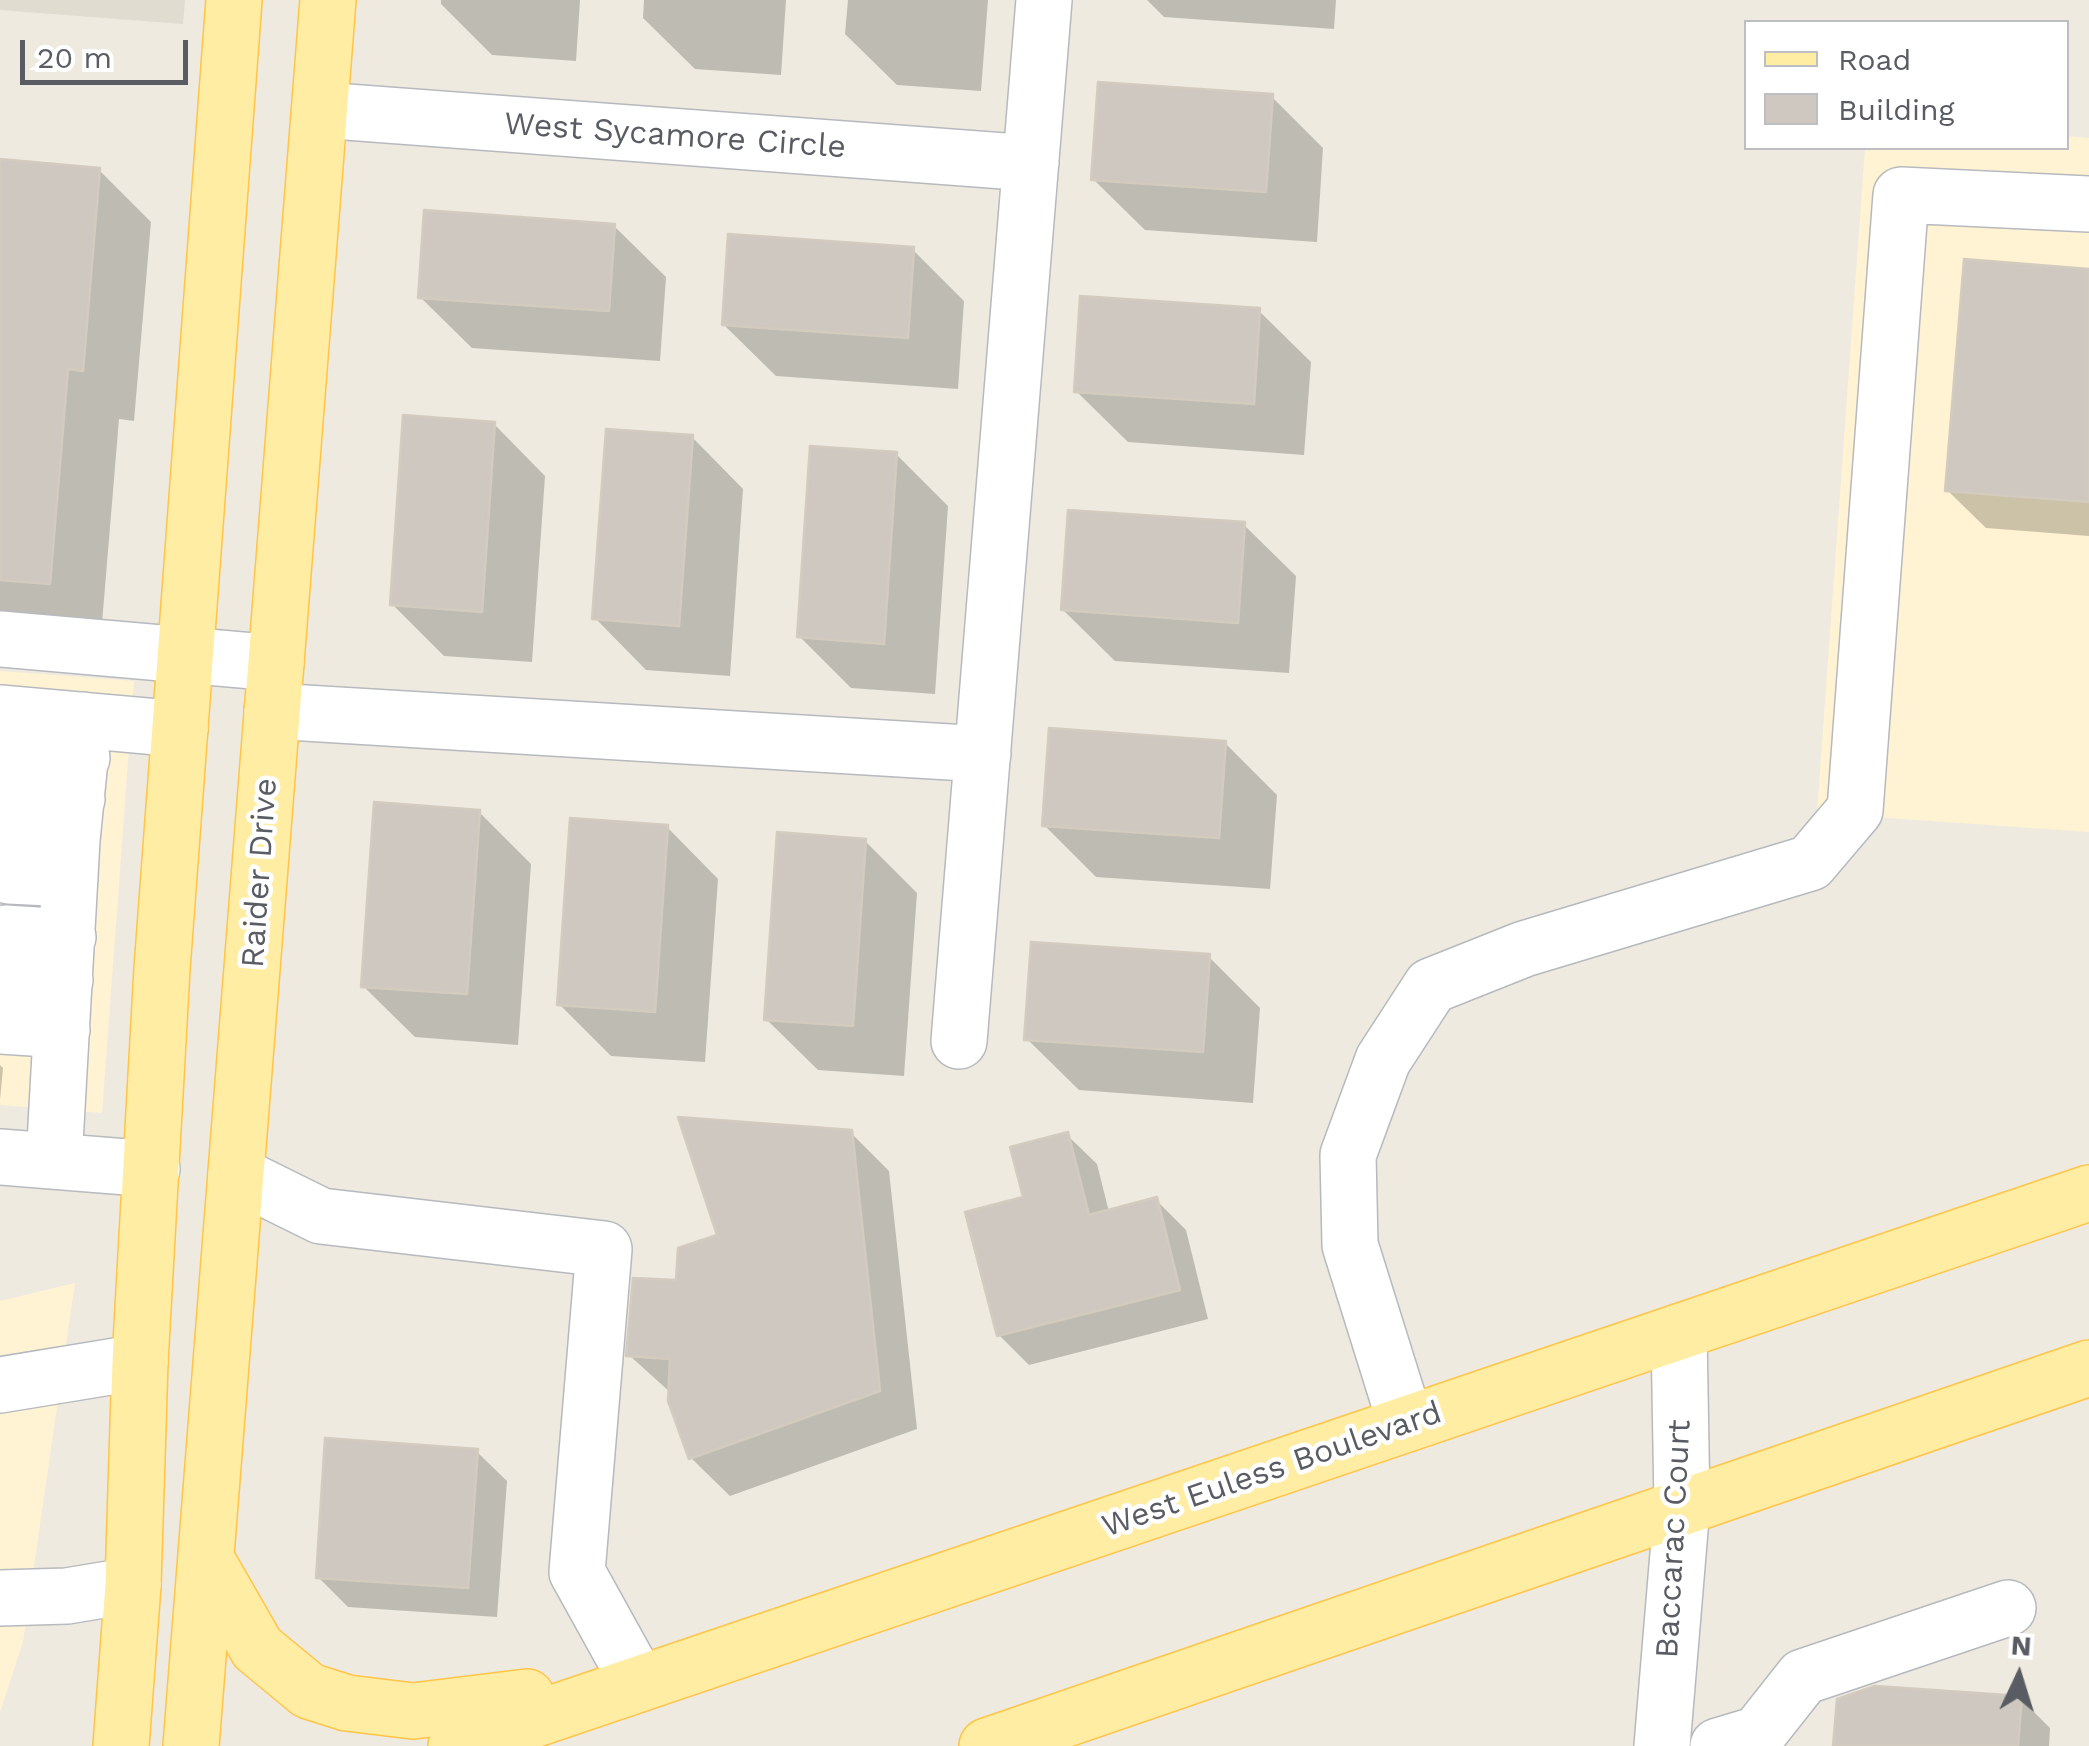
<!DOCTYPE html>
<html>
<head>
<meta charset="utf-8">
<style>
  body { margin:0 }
  #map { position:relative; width:2089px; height:1746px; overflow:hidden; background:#eeeae0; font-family:"Work Sans",sans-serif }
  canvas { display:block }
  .legend { position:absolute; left:1744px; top:20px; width:325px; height:130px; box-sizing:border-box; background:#fff; border:2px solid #bdbec1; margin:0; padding:12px 18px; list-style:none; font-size:30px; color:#595d63 }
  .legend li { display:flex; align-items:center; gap:20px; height:50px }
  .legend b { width:50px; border:2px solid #bdbec1 }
  .north { position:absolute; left:1969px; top:1626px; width:100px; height:100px; -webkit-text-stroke:8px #fff; paint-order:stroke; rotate:4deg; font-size:28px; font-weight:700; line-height:40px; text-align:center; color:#595d63 }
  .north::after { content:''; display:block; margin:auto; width:35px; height:45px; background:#595d63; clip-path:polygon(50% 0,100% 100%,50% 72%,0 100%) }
  .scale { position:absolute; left:20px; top:40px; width:168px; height:45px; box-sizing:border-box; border:5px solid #595d63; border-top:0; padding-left:12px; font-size:30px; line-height:35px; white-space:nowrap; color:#595d63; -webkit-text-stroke:8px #fff; paint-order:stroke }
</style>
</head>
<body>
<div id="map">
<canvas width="2089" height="1746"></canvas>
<ul class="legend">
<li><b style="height:12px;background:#ffeda3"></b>Road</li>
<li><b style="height:28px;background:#cec8c1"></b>Building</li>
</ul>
<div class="north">N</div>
<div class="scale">20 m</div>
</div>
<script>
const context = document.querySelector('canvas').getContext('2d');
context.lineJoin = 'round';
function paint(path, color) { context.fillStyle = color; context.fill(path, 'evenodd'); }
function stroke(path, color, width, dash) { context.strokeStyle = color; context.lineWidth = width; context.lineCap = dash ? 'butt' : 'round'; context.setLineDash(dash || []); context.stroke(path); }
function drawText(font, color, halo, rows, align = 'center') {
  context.font = font + ' "Work Sans",sans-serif'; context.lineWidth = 9; context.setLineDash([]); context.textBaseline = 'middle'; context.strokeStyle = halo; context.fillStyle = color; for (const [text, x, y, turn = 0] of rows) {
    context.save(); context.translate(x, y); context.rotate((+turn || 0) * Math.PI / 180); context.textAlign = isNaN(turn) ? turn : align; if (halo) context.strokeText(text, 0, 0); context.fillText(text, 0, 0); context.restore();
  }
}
paint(new Path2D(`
  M 2067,136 L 2089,138 L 2089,832 L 1817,813 L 1865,148 L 2066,148 Z
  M 0,671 L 134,681 L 102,1113 L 0,1105 Z
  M 75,1283 L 23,1642 L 0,1712 L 0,1301 Z`), '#fff3d3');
paint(new Path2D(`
  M 0,0 L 185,0 L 183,24 L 0,10 Z`), '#e0dcd0');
paint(new Path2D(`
  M 441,0 L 580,0 L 576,61 L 492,55 L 441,4 Z
  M 644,0 L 786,0 L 781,75 L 695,69 L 643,18 Z
  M 848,0 L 988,0 L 981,91 L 897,85 L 845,34 Z
  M 1147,0 L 1336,0 L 1334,29 L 1164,17 Z
  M 1272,97 L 1323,148 L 1317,242 L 1145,230 L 1093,179 Z
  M 0,162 L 99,170 L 151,222 L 134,421 L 119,419 L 101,635 L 0,626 Z
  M 614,226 L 666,277 L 660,361 L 472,348 L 420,297 Z
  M 913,250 L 964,301 L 958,389 L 776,376 L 724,325 Z
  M 2089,271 L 2089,536 L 1986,528 L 1947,490 Z
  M 1259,311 L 1311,362 L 1304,455 L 1128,442 L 1076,391 Z
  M 494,424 L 545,476 L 532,662 L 444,656 L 392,604 Z
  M 692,437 L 743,489 L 730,676 L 646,670 L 595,618 Z
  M 896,454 L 948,506 L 935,694 L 851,688 L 799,636 Z
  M 1244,525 L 1296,576 L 1289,673 L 1115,661 L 1063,610 Z
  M 1225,743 L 1277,795 L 1270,889 L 1096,877 L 1044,825 Z
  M 479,812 L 531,864 L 518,1045 L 415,1037 L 363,986 Z
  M 667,827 L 718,879 L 705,1062 L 611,1056 L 559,1004 Z
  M 865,841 L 917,893 L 904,1076 L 818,1070 L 766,1019 Z
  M 1209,957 L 1260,1008 L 1253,1103 L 1079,1090 L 1027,1039 Z
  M 0,1065 L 3,1068 L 0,1100 Z
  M 850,1132 L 889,1171 L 917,1429 L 730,1496 L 691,1458 L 671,1393 L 629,1355 L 678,1283 L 721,1237 Z
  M 1067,1135 L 1097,1164 L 1109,1212 L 1156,1200 L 1186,1230 L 1208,1319 L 1029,1365 L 999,1335 L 1026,1199 Z
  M 477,1452 L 507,1481 L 497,1617 L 348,1607 L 318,1577 Z
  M 2020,1698 L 2050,1728 L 2049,1746 L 1836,1746 Z`), '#0003');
const building = new Path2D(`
  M 1098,82 L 1273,94 L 1266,192 L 1091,180 Z
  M 0,159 L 100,168 L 83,371 L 68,369 L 50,584 L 0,580 Z
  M 424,210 L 615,224 L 609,311 L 418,298 Z
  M 728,234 L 914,247 L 908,338 L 722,325 Z
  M 1964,259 L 2089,269 L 2089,502 L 1945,491 Z
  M 1080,296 L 1260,308 L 1254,404 L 1074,392 Z
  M 403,415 L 495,422 L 482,612 L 390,605 Z
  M 606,429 L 693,435 L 679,626 L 592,619 Z
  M 810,446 L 897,452 L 884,644 L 797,637 Z
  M 1068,510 L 1245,522 L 1238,623 L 1061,610 Z
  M 1049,728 L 1226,741 L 1219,838 L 1042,826 Z
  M 374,802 L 480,810 L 467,994 L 361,987 Z
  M 570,818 L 668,825 L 655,1012 L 557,1005 Z
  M 777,832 L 866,839 L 853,1026 L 764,1020 Z
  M 1031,942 L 1210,954 L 1203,1052 L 1024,1040 Z
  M 678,1117 L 852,1130 L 880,1391 L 689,1459 L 668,1401 L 670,1359 L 626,1356 L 633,1278 L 676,1280 L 678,1248 L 717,1235 Z
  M 1068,1132 L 1089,1215 L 1157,1197 L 1180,1290 L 997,1336 L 965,1212 L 1023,1197 L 1010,1147 Z
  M 325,1438 L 478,1449 L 468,1588 L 316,1578 Z
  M 1875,1686 L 2022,1696 L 2018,1746 L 1833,1746 L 1837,1699 Z`);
paint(building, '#cec8c1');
stroke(building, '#d3cbbe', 2.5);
const minor = new Path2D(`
  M 320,110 L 1031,163
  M 0,639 L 276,663
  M 272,711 L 983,754
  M 0,713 L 180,729
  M 19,754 L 82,758
  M 16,793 L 77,799
  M 12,835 L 72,840
  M 9,876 L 70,879
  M 5,933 L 68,937
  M 1,975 L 65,980
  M 0,1026 L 62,1030
  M 959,1041 L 1044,0
  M 0,1157 L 152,1169
  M 54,1161 L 72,840 L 84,720
  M 236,1174 L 321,1216 L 604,1249 L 577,1572 L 639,1684
  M 0,1385 L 140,1362
  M 1406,1424 L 1350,1245 L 1348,1155 L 1383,1060 L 1431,986 L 1524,949 L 1810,863 L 1855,810 L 1901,195 L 2089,204
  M 0,1598 L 67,1596 L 133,1585
  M 1662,1746 L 1682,1506 L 1679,1332
  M 1718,1746 L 1758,1734 L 1803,1677 L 2008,1608`);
const major = new Path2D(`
  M 206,1559 L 257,1648 L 309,1691 L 347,1703 L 413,1711 L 527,1697
  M 121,1746 L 133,1585 L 140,1362 L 162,969 L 234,0
  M 191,1746 L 328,0
  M 456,1746 L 2089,1193
  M 987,1746 L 2089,1368`);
stroke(minor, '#b6b9be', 58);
stroke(major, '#ffc448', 58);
stroke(minor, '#fff', 55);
stroke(major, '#ffeda3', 55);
drawText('32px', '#595d63', '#fff', [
  ["West Sycamore Circle",675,136,4],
  ["Raider Drive",260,873,-86],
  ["West Euless Boulevard",1272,1470,-19],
  ["Baccarac Court",1674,1539,-87]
]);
</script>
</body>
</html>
